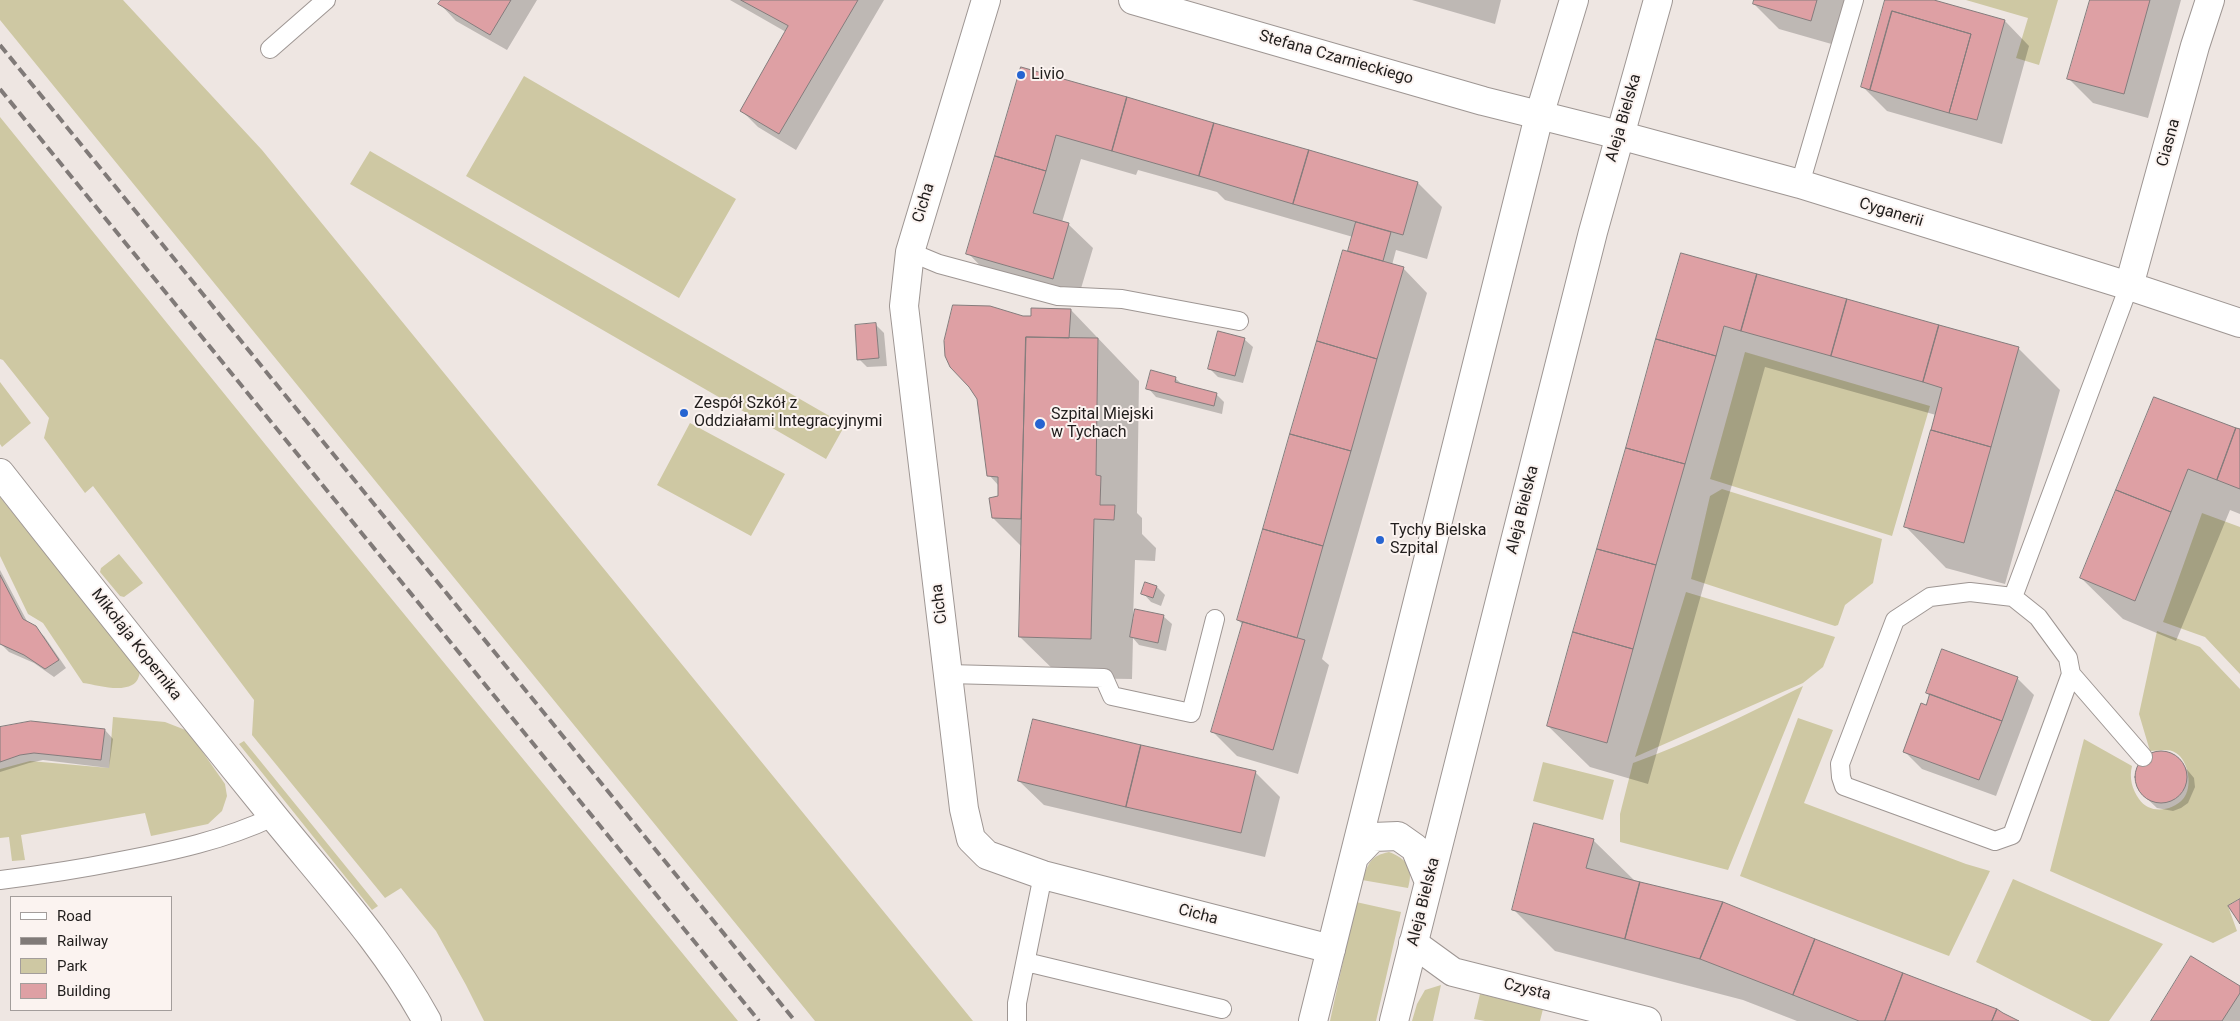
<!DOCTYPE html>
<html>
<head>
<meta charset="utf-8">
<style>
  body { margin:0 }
  #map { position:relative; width:2240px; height:1021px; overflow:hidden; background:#eee6e2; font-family:Roboto,sans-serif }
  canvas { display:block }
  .legend { position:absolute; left:10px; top:896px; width:162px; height:115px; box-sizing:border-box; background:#fbf3f0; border:1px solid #a39d9b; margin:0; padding:6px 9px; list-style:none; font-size:15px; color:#201d1c }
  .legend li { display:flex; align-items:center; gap:10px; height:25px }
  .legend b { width:25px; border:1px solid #a39d9b }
</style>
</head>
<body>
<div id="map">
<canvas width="2240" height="1021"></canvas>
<ul class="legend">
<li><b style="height:6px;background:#fff"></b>Road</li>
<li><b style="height:6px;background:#807a78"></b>Railway</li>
<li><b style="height:14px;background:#cec8a3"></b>Park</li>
<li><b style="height:14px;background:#dea0a4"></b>Building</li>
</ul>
</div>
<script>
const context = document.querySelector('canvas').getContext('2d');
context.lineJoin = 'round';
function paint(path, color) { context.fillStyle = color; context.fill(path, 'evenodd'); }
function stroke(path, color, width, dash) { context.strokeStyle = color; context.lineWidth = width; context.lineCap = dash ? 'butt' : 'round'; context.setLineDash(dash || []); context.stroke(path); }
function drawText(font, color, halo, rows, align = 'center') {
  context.font = font + ' Roboto,sans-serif'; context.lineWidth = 4; context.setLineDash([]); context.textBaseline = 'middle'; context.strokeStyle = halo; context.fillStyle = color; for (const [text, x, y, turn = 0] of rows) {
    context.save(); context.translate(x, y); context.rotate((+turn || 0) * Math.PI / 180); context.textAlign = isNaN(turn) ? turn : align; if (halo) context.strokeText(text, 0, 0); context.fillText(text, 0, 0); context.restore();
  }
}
paint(new Path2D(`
  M 0,0 L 123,0 L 262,150 L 973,1021 L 815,1021 L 0,20 Z
  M 1966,0 L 2058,0 L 2039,65 L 2016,58 L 2028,18 Z
  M 524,76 L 736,199 L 679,298 L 466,176 Z
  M 0,117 L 299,486 L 738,1021 L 484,1021 L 466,985 L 436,931 L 401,888 L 385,898 L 252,735 L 254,700 L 93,486 L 85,493 L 44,438 L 49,418 L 3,360 L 0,359 Z
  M 370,151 L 845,425 L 826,459 L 350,184 Z
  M 1745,352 L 1930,406 L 1892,536 L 1710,479 Z
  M 0,382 L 31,423 L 2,447 L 0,444 Z
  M 690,423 L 785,474 L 751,536 L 657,485 Z
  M 1722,489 L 1882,539 L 1873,583 L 1845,605 L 1838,625 L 1835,626 L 1691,579 L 1710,496 Z
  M 0,497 L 140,672 C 139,677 137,683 132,685 C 119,692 97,685 83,683 L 43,623 L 28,614 L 0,556 Z
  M 2202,513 L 2240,527 L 2240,674 L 2205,637 L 2163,622 Z
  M 119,554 L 143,583 L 124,597 L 120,596 L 100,572 L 101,568 Z
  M 1686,592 L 1835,637 L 1823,667 L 1803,683 L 1635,757 Z
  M 2157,631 L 2200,647 L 2240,689 L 2240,898 L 2228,906 L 2237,931 L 2213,943 L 2050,871 L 2084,739 L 2132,766 C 2129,778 2132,789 2139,799 C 2149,814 2171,812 2183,799 C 2193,788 2189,761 2176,753 C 2168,748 2159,751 2150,751 L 2139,714 Z
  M 1803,686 L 1728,870 L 1620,842 L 1620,814 L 1633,763 C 1692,742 1747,714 1803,686 Z
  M 113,717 L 165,722 L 188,731 L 225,784 L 227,796 L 222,811 L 208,824 L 151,836 L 145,813 L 21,835 L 25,860 L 12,861 L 9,837 L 0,838 L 0,769 L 30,761 L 109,768 Z
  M 1798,718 L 1833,730 L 1804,803 L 1966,864 L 1990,871 L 1949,956 L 1740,876 Z
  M 244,741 L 378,906 L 372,910 L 239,744 Z
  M 1543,762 L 1614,780 L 1603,820 L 1533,801 Z
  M 1389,852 C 1407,859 1414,868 1408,888 L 1362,880 C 1369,863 1370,856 1389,852 Z
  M 2013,879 L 2163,944 L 2109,1021 L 2092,1021 L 1976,962 Z
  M 1356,902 L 1401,912 L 1376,1021 L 1330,1021 Z
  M 1441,985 L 1433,1021 L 1412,1021 L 1417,1004 L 1425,990 Z
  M 1480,994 L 1543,1009 L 1540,1021 L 1485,1021 L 1474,1019 Z`), '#cec8a3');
paint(new Path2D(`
  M 442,0 L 537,0 L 507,50 L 456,21 L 440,4 Z
  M 730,0 L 884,0 L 796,150 L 758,127 L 742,111 L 786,32 Z
  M 1412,0 L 1501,0 L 1495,24 Z
  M 1756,0 L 1849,0 L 1835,45 L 1779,29 L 1754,4 Z
  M 1887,0 L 1930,0 L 2005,21 L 2029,46 L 2002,144 L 1887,111 L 1862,86 Z
  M 2091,0 L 2181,0 L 2148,118 L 2093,103 L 2069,79 Z
  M 1021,68 L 1418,183 L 1442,207 L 1427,259 L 1396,250 L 1392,265 L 1403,268 L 1427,293 L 1322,659 L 1329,665 L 1298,774 L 1237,756 L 1213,732 L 1243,625 L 1238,620 L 1352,254 L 1349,250 L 1353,237 L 1225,200 L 1217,192 L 1138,170 L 1136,175 L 1081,159 L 1062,222 L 1068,224 L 1093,248 L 1077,302 L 992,278 L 968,253 Z
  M 1681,255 L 2018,348 L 2060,390 L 2005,584 L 1946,568 L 1905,526 L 1936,415 L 1765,367 L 1648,784 L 1590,767 L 1548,726 Z
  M 1071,310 L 1139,381 L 1137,513 L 1142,518 L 1142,534 L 1156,548 L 1155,561 L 1135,560 L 1133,619 L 1163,616 L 1172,624 L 1166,651 L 1139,645 L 1133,638 L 1132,679 L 1062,678 L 1020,637 L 1022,547 L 993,518 L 999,497 L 999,486 L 989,475 L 1023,317 Z
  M 876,325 L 884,333 L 887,366 L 867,367 L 859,359 Z
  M 1244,339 L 1253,347 L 1243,383 L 1218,377 L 1209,368 Z
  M 1175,378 L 1184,386 L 1216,394 L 1224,402 L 1222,414 L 1156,397 L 1148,388 Z
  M 2155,398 L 2240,431 L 2240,514 L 2230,510 L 2176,641 L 2123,619 L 2081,578 Z
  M 0,570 L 28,623 L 44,636 L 66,668 L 54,677 L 34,663 L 9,652 L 0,643 Z
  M 1157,587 L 1165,595 L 1161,606 L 1151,602 L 1143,593 Z
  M 2017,678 L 2034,695 L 1996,796 L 1922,769 L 1905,752 L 1926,707 L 1930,696 L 1927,693 Z
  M 0,729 L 105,730 L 113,739 L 109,768 L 43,760 L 29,763 L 0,772 Z
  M 2158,751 L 2175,755 L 2194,778 L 2195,787 L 2188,803 L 2181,808 L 2173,811 L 2157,808 L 2142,794 L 2135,779 L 2139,764 L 2144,758 Z
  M 1255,772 L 1280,797 L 1265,857 L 1044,805 L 1019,781 Z
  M 1593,840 L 1635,881 L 2017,1021 L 1797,1021 L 1743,1000 L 1555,951 L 1513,909 Z
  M 2240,988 L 2240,1021 L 2154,1021 Z`), '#0003');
const building = new Path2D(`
  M 441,0 L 511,0 L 490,35 L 438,4 Z
  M 741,0 L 858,0 L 779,134 L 740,111 L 788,26 Z
  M 1754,0 L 1817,0 L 1811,21 L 1753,4 Z
  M 1885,0 L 1934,0 L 2005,20 L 1977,120 L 1949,113 L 1971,34 L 1892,11 L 1870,90 L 1861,87 Z
  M 2090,0 L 2150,0 L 2124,94 L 2067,79 Z
  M 1892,11 L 1971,34 L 1949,113 L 1870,90 Z
  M 1021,67 L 1127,97 L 1112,151 L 1056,135 L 1046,171 L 995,156 Z
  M 1127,97 L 1214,123 L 1199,176 L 1112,151 Z
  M 1214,123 L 1309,150 L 1293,204 L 1199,176 Z
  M 1309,150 L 1418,182 L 1403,235 L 1293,204 Z
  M 995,156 L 1046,171 L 1033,213 L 1069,223 L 1053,279 L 966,254 Z
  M 1356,222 L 1391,232 L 1383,261 L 1348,251 Z
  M 1343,250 L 1404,267 L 1377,359 L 1317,341 Z
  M 1681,253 L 1757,274 L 1741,331 L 1724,326 L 1716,356 L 1656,339 Z
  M 1757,274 L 1847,299 L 1831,356 L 1741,331 Z
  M 1847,299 L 1939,325 L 1923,382 L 1831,356 Z
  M 953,305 L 990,306 L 1023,316 L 1031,316 L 1031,308 L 1071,309 L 1069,338 L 1026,337 L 1021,519 L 992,518 L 989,498 L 998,496 L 998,477 L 987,476 L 977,399 L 969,387 L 950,367 L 945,356 L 944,341 Z
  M 876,323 L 879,358 L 857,360 L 855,325 Z
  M 1939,325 L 2019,347 L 1991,447 L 1931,430 L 1942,388 L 1923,382 Z
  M 1218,331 L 1245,338 L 1235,376 L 1208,369 Z
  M 1026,337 L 1098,338 L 1096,475 L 1101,476 L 1100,505 L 1115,505 L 1114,520 L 1094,519 L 1091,639 L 1019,637 Z
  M 1656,339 L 1716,356 L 1685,464 L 1626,448 Z
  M 1317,341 L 1377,359 L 1351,451 L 1290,434 Z
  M 1151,370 L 1176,377 L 1175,382 L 1217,393 L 1214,406 L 1146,389 Z
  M 2154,397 L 2236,428 L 2217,480 L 2188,469 L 2171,512 L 2116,490 Z
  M 2236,428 L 2240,429 L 2240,489 L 2217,480 Z
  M 1931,430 L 1991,447 L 1964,543 L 1904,527 Z
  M 1290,434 L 1351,451 L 1323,546 L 1263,529 Z
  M 1626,448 L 1685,464 L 1656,565 L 1597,549 Z
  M 2116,490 L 2171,512 L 2135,601 L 2080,578 Z
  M 1263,529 L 1323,546 L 1297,638 L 1237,620 Z
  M 1597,549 L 1656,565 L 1633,649 L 1573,632 Z
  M 0,575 L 23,619 L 36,626 L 59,660 L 45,669 L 24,655 L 0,644 Z
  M 1145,582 L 1157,586 L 1153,598 L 1141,594 Z
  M 1135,609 L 1164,615 L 1158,643 L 1130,637 Z
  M 1243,622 L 1305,640 L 1273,750 L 1211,732 Z
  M 1573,632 L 1633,649 L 1607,743 L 1547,726 Z
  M 1942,649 L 2018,677 L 2002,721 L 1926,693 Z
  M 1930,694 L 2002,721 L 1979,780 L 1903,752 L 1921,703 L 1926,705 Z
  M 1033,719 L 1141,745 L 1126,807 L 1018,781 Z
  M 31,721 L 105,729 L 101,760 L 34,753 L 20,755 L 0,762 L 0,727 Z
  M 1141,745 L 1256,771 L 1241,833 L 1126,807 Z
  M2135 777a26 26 0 1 1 52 0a26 26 0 1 1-52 0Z
  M 1534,823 L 1594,839 L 1586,868 L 1640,882 L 1625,939 L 1512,910 Z
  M 1640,882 L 1723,902 L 1700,959 L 1625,939 Z
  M 2240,899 L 2240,924 L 2228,906 Z
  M 1723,902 L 1815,939 L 1793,995 L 1700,959 Z
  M 1815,939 L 1903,973 L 1885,1021 L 1859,1021 L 1793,995 Z
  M 2191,956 L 2240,986 L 2240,993 L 2222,1021 L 2151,1021 Z
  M 1903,973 L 1997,1009 L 1992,1021 L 1885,1021 Z
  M 1997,1009 L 2003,1013 L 2019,1021 L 1992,1021 Z`);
paint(building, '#dea0a4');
stroke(building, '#847c7c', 1);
const lane = new Path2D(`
  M 270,49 L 326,0
  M 1800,184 L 1854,0
  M 910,252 L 939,264 L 1058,296 L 1122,299 L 1239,321
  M 1970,592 L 2013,597 L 2038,617 L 2068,658 L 2071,674 L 2012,835 L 1995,841 L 1844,786 L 1841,777 L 1840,764 L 1895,620 L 1930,597 Z
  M 2013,597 L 2129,286
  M 948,674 L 1104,678 L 1112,696 L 1191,713 L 1215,619
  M 2071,674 L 2143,757
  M 0,880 C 41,875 80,869 120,861 C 173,851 224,840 273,817
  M 1026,962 L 1222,1009
  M 1017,1021 L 1017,1003 L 1043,875`);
const street = new Path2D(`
  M 986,0 L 910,252 L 904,306 L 964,809 L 971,839 L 987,855 L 1043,875 L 1331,949
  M 1133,0 L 1483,101 L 1619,135 L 1800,184 L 2129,286 L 2240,323
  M 2129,286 L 2195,46 L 2210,0
  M 0,473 C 88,585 177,697 266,807 C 322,877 384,942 427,1021
  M 1413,943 L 1453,972 L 1647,1021`);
const secondary = new Path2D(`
  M 1354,857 L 1373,837 L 1398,836 L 1415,848 L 1429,882
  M 1313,1021 L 1539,116 L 1574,0
  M 1394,1021 L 1593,232 L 1658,0`);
stroke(lane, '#9e9693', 20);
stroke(street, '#9e9693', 30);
stroke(secondary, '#9e9693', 30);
stroke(lane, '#fff', 18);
stroke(street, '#fff', 28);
stroke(secondary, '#fff', 28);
stroke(new Path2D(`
  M 0,45 L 795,1021
  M 0,89 L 759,1021`), '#807a78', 4, [10, 5]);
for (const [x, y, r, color] of [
  [1021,75,5,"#2664d1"],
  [684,413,5,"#2664d1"],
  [1040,424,6,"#2664d1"],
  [1380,540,5,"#2664d1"]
]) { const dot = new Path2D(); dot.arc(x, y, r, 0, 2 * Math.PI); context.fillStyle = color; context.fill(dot); stroke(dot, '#fbf3f0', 2); }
drawText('16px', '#201d1c', '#fbf3f0', [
  ["Stefana Czarnieckiego",1336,58,16],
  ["Aleja Bielska",1624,118,-74],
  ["Ciasna",2169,143,-75],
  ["Cicha",924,203,-73],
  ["Cyganerii",1891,213,17],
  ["Aleja Bielska",1523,510,-76],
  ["Cicha",940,604,-97],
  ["Mikołaja Kopernika",136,645,52],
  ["Aleja Bielska",1424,902,-76],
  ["Cicha",1198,915,15],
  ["Czysta",1527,990,14]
]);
drawText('16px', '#201d1c', '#fbf3f0', [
  ["Livio",1031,75],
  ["Zespół Szkół z",694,404],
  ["Oddziałami Integracyjnymi",694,422],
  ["Szpital Miejski",1051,415],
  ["w Tychach",1051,433],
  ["Tychy Bielska",1390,531],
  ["Szpital",1390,549]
], 'left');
</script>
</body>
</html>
